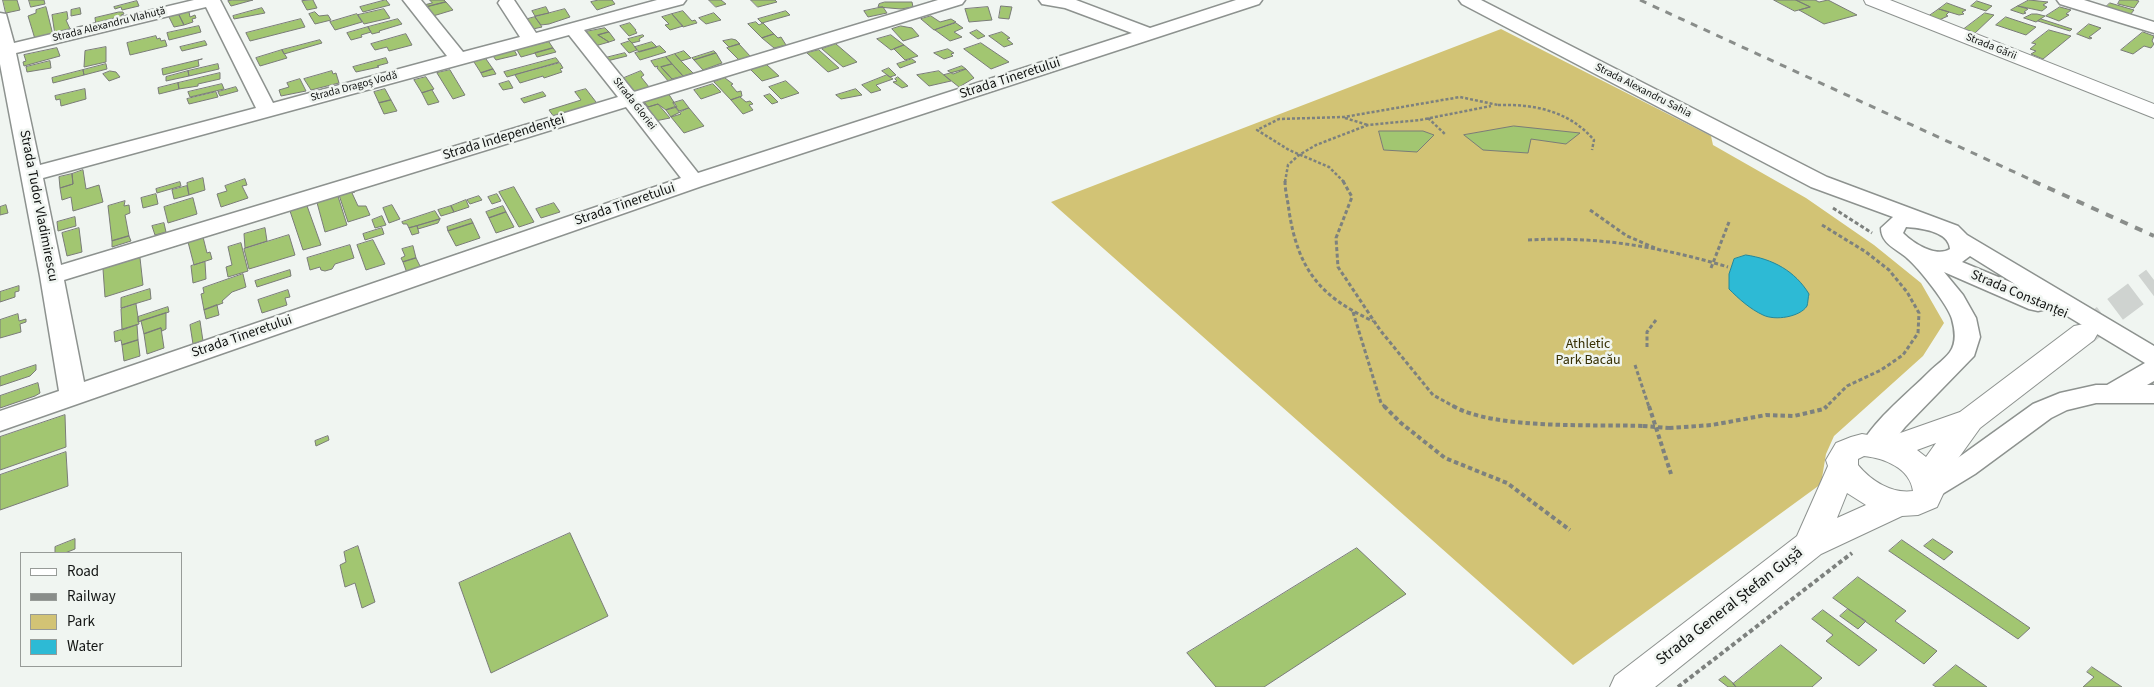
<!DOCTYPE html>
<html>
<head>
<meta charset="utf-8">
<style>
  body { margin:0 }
  #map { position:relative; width:2154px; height:687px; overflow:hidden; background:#f0f5f1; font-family:"Source Sans 3",sans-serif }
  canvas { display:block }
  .legend { position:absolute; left:20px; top:552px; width:162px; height:115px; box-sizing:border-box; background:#f0f5f1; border:1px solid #979b98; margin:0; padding:6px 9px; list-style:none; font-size:15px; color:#111312 }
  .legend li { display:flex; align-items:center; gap:10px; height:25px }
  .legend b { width:25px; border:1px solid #979b98 }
</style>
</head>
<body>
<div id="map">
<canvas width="2154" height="687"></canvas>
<ul class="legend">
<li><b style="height:6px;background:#fff"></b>Road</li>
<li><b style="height:6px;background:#898d8a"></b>Railway</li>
<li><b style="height:14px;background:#d2c375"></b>Park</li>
<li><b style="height:14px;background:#2dbad5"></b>Water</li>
</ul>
</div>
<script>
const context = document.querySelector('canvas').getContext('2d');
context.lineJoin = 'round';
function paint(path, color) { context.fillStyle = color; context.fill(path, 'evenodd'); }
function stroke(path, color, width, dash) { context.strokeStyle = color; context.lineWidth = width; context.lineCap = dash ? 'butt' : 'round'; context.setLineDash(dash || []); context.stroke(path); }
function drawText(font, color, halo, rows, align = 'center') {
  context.font = font + ' "Source Sans 3",sans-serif'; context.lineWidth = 5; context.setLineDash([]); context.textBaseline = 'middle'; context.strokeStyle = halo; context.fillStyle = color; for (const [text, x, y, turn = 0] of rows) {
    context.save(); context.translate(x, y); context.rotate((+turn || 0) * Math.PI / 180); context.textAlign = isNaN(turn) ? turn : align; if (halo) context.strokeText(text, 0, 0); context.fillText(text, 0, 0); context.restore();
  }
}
paint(new Path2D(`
  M 1501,29 L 1711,136 L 1713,145 L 1806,198 L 1874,245 L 1921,283 L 1944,323 L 1923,356 L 1834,436 L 1826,454 L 1821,484 L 1573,665 L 1051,202 Z`), '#d2c375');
const water = new Path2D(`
  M 1746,255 C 1773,259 1795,271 1809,294 C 1808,297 1808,303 1807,306 C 1800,317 1775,321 1763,315 C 1750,309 1739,299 1729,289 L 1729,274 L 1734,259 Z`);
paint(water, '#2dbad5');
stroke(water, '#25889a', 1);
const building = new Path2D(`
  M 3,0 L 17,0 L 20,10 L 6,13 Z
  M 29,0 L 44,0 L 45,4 L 31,7 Z
  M 233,0 L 253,0 L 231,6 L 228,1 Z
  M 313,0 L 317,8 L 307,10 L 302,1 Z
  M 386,0 L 390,5 L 363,12 L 360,7 Z
  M 430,0 L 444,0 L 446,2 L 422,8 L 420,6 L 432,3 Z
  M 599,0 L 612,0 L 615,4 L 597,10 L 591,2 Z
  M 709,0 L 721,0 L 726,4 L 716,7 Z
  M 751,0 L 775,0 L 777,2 L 758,7 Z
  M 1774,0 L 1796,0 L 1810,7 L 1795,11 Z
  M 1796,0 L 1815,0 L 1819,2 L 1828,0 L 1857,15 L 1824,24 L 1799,10 L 1810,7 Z
  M 2029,0 L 2048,2 L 2043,5 L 2047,7 L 2042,11 L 2018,6 Z
  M 2120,0 L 2135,0 L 2139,1 L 2134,8 L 2118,4 Z
  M 137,1 L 139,6 L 122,10 L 121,7 L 115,9 L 114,7 Z
  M 1977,1 L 1992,6 L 1986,11 L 1971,6 Z
  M 446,2 L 453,10 L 433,16 L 422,8 Z
  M 885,2 L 912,2 L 913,7 L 901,9 L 878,7 L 879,4 Z
  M 1947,3 L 1966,10 L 1962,12 L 1964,14 L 1959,15 L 1939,9 Z
  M 2110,3 L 2134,10 L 2130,15 L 2104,9 Z
  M 1001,6 L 1012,7 L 1009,19 L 999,18 Z
  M 2018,6 L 2028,9 L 2024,12 L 2026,13 L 2023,14 L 2011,10 Z
  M 46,7 L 53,35 L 35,39 L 28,16 L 36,13 L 36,10 Z
  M 546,7 L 549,13 L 535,16 L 532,11 Z
  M 883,7 L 887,13 L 868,17 L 864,11 Z
  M 988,7 L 992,20 L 969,22 L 965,9 Z
  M 2060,7 L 2071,10 L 2066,14 L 2069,15 L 2059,21 L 2046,16 Z
  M 80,8 L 81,14 L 71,16 L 71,10 Z
  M 262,8 L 265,13 L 234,19 L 233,16 Z
  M 384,9 L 390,18 L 364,24 L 358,15 Z
  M 565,9 L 570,17 L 549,24 L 541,25 L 535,17 Z
  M 1939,9 L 1949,12 L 1946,15 L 1948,16 L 1939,20 L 1929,16 Z
  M 683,11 L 692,21 L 695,20 L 697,23 L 683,27 L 672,14 Z
  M 786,11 L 790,15 L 762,23 L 758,19 Z
  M 67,12 L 68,19 L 66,20 L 71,31 L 55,35 L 52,15 Z
  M 119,12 L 123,12 L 124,14 L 121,15 L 122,19 L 96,25 L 95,18 Z
  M 189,12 L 190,17 L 195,15 L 196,18 L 192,19 L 193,22 L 184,25 L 179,15 Z
  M 315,12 L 319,16 L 328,15 L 331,20 L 315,24 L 309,14 Z
  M 714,13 L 721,20 L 706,24 L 699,18 Z
  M 1985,13 L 1994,15 L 1975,33 L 1964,29 Z
  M 357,14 L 362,22 L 335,30 L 330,22 Z
  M 672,14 L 683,26 L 670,30 L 665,25 L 669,24 L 662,17 Z
  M 2032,14 L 2037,14 L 2045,16 L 2036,22 L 2024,18 Z
  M 179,15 L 184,25 L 174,27 L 169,17 Z
  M 931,16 L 940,22 L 951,19 L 956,22 L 934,30 L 921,19 Z
  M 535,17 L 542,27 L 533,29 L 524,20 Z
  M 2006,17 L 2036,27 L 2026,35 L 1996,25 Z
  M 301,19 L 305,27 L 250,41 L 246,33 Z
  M 398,19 L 402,24 L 379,31 L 380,32 L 372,34 L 368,27 Z
  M 2041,19 L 2072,29 L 2070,31 L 2038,21 Z
  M 756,22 L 759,25 L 763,23 L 774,34 L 762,38 L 748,24 Z
  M 630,23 L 636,30 L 635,30 L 637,33 L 629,36 L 620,26 Z
  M 956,23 L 963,28 L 954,32 L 962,37 L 950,41 L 935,30 Z
  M 2089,24 L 2101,28 L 2089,37 L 2092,38 L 2090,39 L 2077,34 Z
  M 199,26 L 201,32 L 169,40 L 167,33 Z
  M 901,26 L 912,28 L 919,36 L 903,41 L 892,29 Z
  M 368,27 L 371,32 L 361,35 L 362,37 L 351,40 L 347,33 Z
  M 605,28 L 609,32 L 598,35 L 609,42 L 595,46 L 585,32 Z
  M 977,30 L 985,36 L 978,39 L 970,33 Z
  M 2049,30 L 2071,36 L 2043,59 L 2031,54 L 2036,51 L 2030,49 L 2036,44 L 2032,43 Z
  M 609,32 L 615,40 L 609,42 L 598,35 Z
  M 1002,32 L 1010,38 L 1007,39 L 1013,44 L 1004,47 L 989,36 Z
  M 2143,32 L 2154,36 L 2152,41 L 2154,44 L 2151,48 L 2144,46 L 2133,54 L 2121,50 Z
  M 406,34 L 412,45 L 389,51 L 387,47 L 375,50 L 371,44 Z
  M 774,34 L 778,38 L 781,37 L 786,45 L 774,48 L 762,38 Z
  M 643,35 L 644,36 L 639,39 L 640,41 L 632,43 L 628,39 Z
  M 891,35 L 904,45 L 891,50 L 877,39 Z
  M 156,36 L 157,39 L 160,38 L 161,41 L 165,40 L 167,46 L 130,55 L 127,43 Z
  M 732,39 L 736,40 L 740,44 L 729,47 L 723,41 Z
  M 320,40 L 322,43 L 284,54 L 282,50 Z
  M 205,41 L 207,45 L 182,51 L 180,47 Z
  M 630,41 L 632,43 L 637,50 L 629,53 L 621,44 Z
  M 549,42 L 553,48 L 521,57 L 517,50 Z
  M 652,42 L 657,47 L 639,52 L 635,47 Z
  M 981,43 L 1009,62 L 991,69 L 964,49 Z
  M 739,44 L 750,56 L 739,60 L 727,48 Z
  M 836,44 L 857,62 L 843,67 L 822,49 Z
  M 904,45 L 918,56 L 905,60 L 894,49 Z
  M 660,46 L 666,52 L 640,60 L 635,53 Z
  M 106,47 L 106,62 L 84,67 L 85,51 Z
  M 57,48 L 60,56 L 24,66 L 23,62 L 26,61 L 24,55 Z
  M 553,48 L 556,52 L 537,57 L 535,53 Z
  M 948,49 L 954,53 L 951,54 L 953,56 L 944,59 L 934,53 Z
  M 282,50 L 287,58 L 260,66 L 256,58 Z
  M 514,50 L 517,55 L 496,60 L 493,56 Z
  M 819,50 L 839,68 L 828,72 L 807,53 Z
  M 684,51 L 691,58 L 681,61 L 675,54 Z
  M 714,51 L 716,53 L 694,60 L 692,58 Z
  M 625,53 L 627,56 L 607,61 L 605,58 Z
  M 716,53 L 722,63 L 703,70 L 694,60 Z
  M 675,54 L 681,61 L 693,73 L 683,76 L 666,57 Z
  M 666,57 L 672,64 L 661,67 L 672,79 L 678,79 L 669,82 L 657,68 L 658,66 L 655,67 L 651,61 Z
  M 386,58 L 388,63 L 377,66 L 379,67 L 356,72 L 353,67 Z
  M 556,58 L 559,62 L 507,77 L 504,72 Z
  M 202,59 L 198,60 L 199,66 L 163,75 L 162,69 Z
  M 486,59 L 493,69 L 481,73 L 474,62 Z
  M 912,59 L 916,62 L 900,68 L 897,64 Z
  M 50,61 L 51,68 L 27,72 L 26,67 Z
  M 560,63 L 563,68 L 560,69 L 562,72 L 544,78 L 543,76 L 520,83 L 515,75 Z
  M 106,64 L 107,69 L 84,75 L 83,70 Z
  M 218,64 L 219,69 L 189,76 L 188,71 Z
  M 672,64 L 683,76 L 672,79 L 661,67 Z
  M 767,65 L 779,76 L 762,81 L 751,70 Z
  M 962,66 L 966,69 L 953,74 L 948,71 Z
  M 889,68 L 896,75 L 890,77 L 882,71 Z
  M 493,69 L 496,74 L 483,77 L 481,73 Z
  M 966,69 L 974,78 L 959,87 L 944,75 Z
  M 83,70 L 84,75 L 53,83 L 52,78 Z
  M 450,70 L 465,95 L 453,99 L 437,73 Z
  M 110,71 L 116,72 L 120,77 L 109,81 L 103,74 Z
  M 188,71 L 189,76 L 166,81 L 166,77 Z
  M 332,71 L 333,74 L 336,73 L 339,83 L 311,90 L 304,79 Z
  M 641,71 L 644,75 L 641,77 L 649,87 L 633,92 L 619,80 Z
  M 939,71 L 951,81 L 929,86 L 917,75 Z
  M 220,73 L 220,79 L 198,84 L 198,86 L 179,89 L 178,83 Z
  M 887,75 L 893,79 L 876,85 L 881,90 L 871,93 L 862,85 Z
  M 426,77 L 434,89 L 422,93 L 414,80 Z
  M 898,77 L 908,86 L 902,88 L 893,82 L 897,81 L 895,79 Z
  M 725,78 L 733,84 L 731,85 L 737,92 L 741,91 L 742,96 L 731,100 L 714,82 Z
  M 300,79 L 306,91 L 281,96 L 279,90 L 289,87 L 287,83 Z
  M 509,81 L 513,88 L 503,90 L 499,84 Z
  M 786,81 L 799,93 L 781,99 L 769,87 Z
  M 178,83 L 179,89 L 159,94 L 158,88 Z
  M 222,84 L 224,89 L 190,97 L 188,92 Z
  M 713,84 L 721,92 L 701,99 L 694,90 Z
  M 236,87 L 238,91 L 220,96 L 218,92 Z
  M 85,89 L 86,99 L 61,106 L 60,99 L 56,100 L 55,96 Z
  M 385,89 L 391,100 L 379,103 L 374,92 Z
  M 586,89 L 596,102 L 594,105 L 554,117 L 549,110 L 581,100 L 575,92 Z
  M 856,89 L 862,95 L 841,99 L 836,95 Z
  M 432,90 L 439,102 L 428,105 L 422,93 Z
  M 216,92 L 218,97 L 189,104 L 187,99 Z
  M 543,92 L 546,96 L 524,103 L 521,99 Z
  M 668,93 L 677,107 L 666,110 L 658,104 L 648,107 L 643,101 Z
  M 770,94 L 778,102 L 772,104 L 764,96 Z
  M 740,97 L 746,102 L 750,101 L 753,104 L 749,105 L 753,110 L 743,114 L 731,100 Z
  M 391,100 L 397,111 L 384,114 L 379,103 Z
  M 683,100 L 689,108 L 679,111 L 673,103 Z
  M 643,101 L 648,107 L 658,104 L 670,118 L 650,122 L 639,102 Z
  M 675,107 L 681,114 L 671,117 L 666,110 Z
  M 689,108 L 704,126 L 684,133 L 671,117 Z
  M 1514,126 L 1580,133 L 1566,144 L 1531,139 L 1528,153 L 1483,150 L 1464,135 Z
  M 1379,131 L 1423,131 L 1434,135 L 1417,152 L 1384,150 Z
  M 83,170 L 86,189 L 99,185 L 103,202 L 73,211 L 71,197 L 62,200 L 60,188 L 73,184 L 72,174 Z
  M 72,174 L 73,184 L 60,188 L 59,177 Z
  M 203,178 L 205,190 L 189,195 L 187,183 Z
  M 245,179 L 247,185 L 242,186 L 248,198 L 221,207 L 217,194 L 227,191 L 225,186 Z
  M 180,182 L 181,186 L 157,193 L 156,189 Z
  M 187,186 L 189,195 L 174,199 L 172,190 Z
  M 353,187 L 355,192 L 352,193 L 358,206 L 366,206 L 370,215 L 348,222 L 338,192 Z
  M 514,187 L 534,222 L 519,227 L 499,192 Z
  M 337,193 L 347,225 L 325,232 L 316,199 Z
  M 156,194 L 158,204 L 143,208 L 141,198 Z
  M 497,194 L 501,201 L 492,204 L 488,197 Z
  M 479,196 L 482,200 L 470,204 L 467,200 Z
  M 193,198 L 197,214 L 168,223 L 164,207 Z
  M 466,200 L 469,207 L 454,212 L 451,206 Z
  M 125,201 L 124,206 L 129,205 L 130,213 L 125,215 L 129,236 L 112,241 L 108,206 Z
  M 306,203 L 321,245 L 303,250 L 289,208 Z
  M 554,203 L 560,212 L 541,218 L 536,209 Z
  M 6,205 L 8,213 L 0,215 L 0,207 Z
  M 392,205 L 400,219 L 389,223 L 383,208 Z
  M 451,206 L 454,212 L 441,216 L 438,210 Z
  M 503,206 L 506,212 L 489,218 L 486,212 Z
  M 435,211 L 440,219 L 409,228 L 407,224 L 403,224 L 402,222 Z
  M 506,212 L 514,227 L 496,233 L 489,218 Z
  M 382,216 L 386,225 L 375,228 L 372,220 Z
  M 75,217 L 76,226 L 58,231 L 57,222 Z
  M 440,219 L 438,223 L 418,229 L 417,226 Z
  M 471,219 L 473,223 L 448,231 L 447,227 Z
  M 164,223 L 166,232 L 155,235 L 152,226 Z
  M 473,223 L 480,238 L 456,246 L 448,231 Z
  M 417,226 L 419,233 L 412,235 L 409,228 Z
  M 79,228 L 82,252 L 67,256 L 62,233 Z
  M 265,228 L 267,241 L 245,248 L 244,234 Z
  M 382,228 L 384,234 L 365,240 L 363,234 Z
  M 289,235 L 295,255 L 249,269 L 244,249 Z
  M 129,236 L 131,241 L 112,247 L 112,241 Z
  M 203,237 L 207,253 L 210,252 L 212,259 L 194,265 L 188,242 Z
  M 373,240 L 385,264 L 366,270 L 357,245 Z
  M 241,243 L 248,271 L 228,277 L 226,267 L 232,265 L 228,247 Z
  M 350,245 L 354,258 L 335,264 L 332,269 L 325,271 L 321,270 L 320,267 L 310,270 L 307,258 Z
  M 413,246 L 416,258 L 403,262 L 401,258 L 405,256 L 402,249 Z
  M 140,258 L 143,285 L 105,297 L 103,269 Z
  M 416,258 L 421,268 L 407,273 L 403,262 Z
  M 205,262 L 206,279 L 193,283 L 191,266 Z
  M 290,270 L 291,276 L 257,287 L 255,281 Z
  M 243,274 L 246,287 L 232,292 L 222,301 L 223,303 L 204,310 L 201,294 L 204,293 L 203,288 Z
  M 19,286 L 19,291 L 15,292 L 15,297 L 0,302 L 0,292 Z
  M 150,289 L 151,299 L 121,308 L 121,298 Z
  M 288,290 L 290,297 L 285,298 L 287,305 L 262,313 L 258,300 Z
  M 136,304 L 139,324 L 122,330 L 121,309 Z
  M 217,305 L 219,315 L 206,319 L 204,310 Z
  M 168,307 L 169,312 L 138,322 L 138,317 Z
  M 166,313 L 166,329 L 162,331 L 161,328 L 144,334 L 141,321 Z
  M 18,314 L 19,321 L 26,319 L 26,322 L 20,324 L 21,332 L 0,338 L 0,320 Z
  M 200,321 L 203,341 L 193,344 L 190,325 Z
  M 137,325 L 138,340 L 122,345 L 121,340 L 115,342 L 114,332 Z
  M 161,328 L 164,348 L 147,354 L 144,334 Z
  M 138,340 L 140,356 L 124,361 L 122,345 Z
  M 36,365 L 36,370 L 30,376 L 0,386 L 0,377 Z
  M 38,383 L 40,393 L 35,396 L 0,408 L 0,396 Z
  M 65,415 L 66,447 L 0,470 L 0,437 Z
  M 328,436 L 329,440 L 316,446 L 315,441 Z
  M 66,452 L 68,486 L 0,510 L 0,475 Z
  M 570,533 L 608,616 L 491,673 L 459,583 Z
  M 75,539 L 75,549 L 65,553 L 55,553 L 55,547 Z
  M 1933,539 L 1953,552 L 1944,560 L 1924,546 Z
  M 1902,540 L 2030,628 L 2018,639 L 1889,551 Z
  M 358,546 L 375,602 L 362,608 L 355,583 L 345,587 L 340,565 L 346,562 L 344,552 Z
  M 1357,548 L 1406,594 L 1264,687 L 1216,687 L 1187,653 Z
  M 1858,577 L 1906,611 L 1895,621 L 1937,651 L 1924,664 L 1833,598 Z
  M 1848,609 L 1866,621 L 1858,629 L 1840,616 Z
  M 1823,610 L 1877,650 L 1859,666 L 1826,641 L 1833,635 L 1812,619 Z
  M 1781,645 L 1822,678 L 1812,687 L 1736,687 L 1733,684 Z
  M 1956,665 L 1987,687 L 1936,687 L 1933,685 Z
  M 2092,667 L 2122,687 L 2083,687 L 2094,677 L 2087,672 Z
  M 1725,676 L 1734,684 L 1736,687 L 1728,687 L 1719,680 Z`);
paint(building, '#a2c671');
stroke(building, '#7a7c78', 1);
stroke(new Path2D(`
  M 2084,333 L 2154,280`), '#cfd3d0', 26, [26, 13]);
const minor = new Path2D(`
  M 194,0 L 220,0 L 273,103 L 447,56 L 403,0 L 421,0 L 463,52 L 520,37 L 498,3 L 500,0 L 514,0 L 536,33 L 657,0 L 686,0 L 683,4 L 584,30 L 634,92 L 938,0 L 965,0 L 962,4 L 642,102 L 698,173 L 1132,33 L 1065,8 L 1042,4 L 1039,0 L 1076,0 L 1150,28 L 1236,0 L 1262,0 L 1259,4 L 702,186 L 0,431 L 0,411 L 59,391 L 40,276 L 0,64 L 0,13 L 6,14 L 14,43 ZM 206,7 L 256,108 L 40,165 L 16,53 ZM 569,35 L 618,97 L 61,265 L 43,178 ZM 626,107 L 681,178 L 84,382 L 64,280 Z
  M 1459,0 L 1481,0 L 1827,177 L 1958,226 L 1967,235 L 2154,346 L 2154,381 L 2147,385 L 2154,385 L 2154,403 L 2096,403 L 2067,410 L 2051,418 L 1975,474 L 1939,496 L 1929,499 L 1919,496 L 1915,488 L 1919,480 L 1955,460 L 2033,404 L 2060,393 L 2096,385 L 2107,385 L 2145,363 L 2049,305 L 2047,309 L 2038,311 L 2029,309 L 1944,272 L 1963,295 L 1976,318 L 1980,337 L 1974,356 L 1905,427 L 1884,453 L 1874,456 L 1864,453 L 1860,446 C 1877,417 1907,394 1930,371 C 1936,365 1945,359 1950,352 C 1957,342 1955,330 1952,319 C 1948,305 1919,268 1907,258 C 1897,249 1881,244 1881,228 L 1893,217 L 1811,187 L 1462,4 ZM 1906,227 C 1920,228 1949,231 1950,249 C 1936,258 1913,243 1903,233 ZM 1970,256 L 2015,284 L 1962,262 Z
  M 2057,0 L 2084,0 L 2154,22 L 2154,33 L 2060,4 Z`);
const major = new Path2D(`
  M 1864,0 L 1890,0 L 2154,104 L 2154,118 L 1866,4 Z
  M 2084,324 L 2094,326 L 2098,333 L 2094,340 L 1980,428 L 1942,481 L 1944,492 L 1937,507 L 1918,515 L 1902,516 L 1821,554 L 1655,687 L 1610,687 L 1615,676 L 1797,536 L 1828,466 L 1826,460 L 1836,443 L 1851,437 L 1862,434 L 1886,438 L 1960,412 L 2074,326 ZM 1936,443 L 1926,457 L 1917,450 ZM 1864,456 C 1884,458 1910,468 1913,491 C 1892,494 1871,481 1858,465 L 1858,459 ZM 1847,493 L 1866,505 L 1837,518 Z`);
stroke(minor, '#8d928f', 3);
stroke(major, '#8d928f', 2);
stroke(new Path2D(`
  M 1498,105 C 1535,104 1569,111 1594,140 L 1592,150
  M 1345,118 L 1368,125
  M 1428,118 L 1446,135
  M 1285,182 L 1288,165 L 1299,155 L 1316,145 L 1368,125 L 1420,120 L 1491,106
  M 1344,182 L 1329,167 L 1289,150 L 1257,130 L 1279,119 L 1344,117 L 1460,97 L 1498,105`), '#7d817e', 2.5, [3, 2]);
stroke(new Path2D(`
  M 1285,181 C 1285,191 1288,201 1289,211 C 1298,269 1320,297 1373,321
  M 1343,181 L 1352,197 L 1336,238 L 1338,267 L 1380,330 L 1433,395 L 1455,407
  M 1833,208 L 1872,233
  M 1590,210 L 1627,236 L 1662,251
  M 1822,225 L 1866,252 L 1889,270 L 1907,292 L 1919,313 L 1918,333 L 1903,355 L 1881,370 L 1847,386 L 1826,407
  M 1528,240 C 1597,236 1662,247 1728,267
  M 1711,268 L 1729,222
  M 1353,312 L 1381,403 L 1385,407
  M 1647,347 L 1647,332 L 1656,320
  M 1635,365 L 1649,407`), '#7d817e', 3, [4, 2.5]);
stroke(new Path2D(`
  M 1384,406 L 1401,423 L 1445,458 L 1507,483 L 1570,530
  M 1453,406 C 1496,430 1592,424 1643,426
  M 1649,406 L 1671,474
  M 1669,428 L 1712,425 L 1766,415 L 1794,416 L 1824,409 L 1827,406
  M 1678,687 L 1852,553`), '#7d817e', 4, [4.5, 3]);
paint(minor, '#fff');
paint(major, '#fff');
stroke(new Path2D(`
  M 1640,0 L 2036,182`), '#898d8a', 3, [7, 7]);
stroke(new Path2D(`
  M 2033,181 L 2154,236`), '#898d8a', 4, [8, 8]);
stroke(new Path2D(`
  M 1643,426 L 1669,428`), '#7d817e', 4, [4.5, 3]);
drawText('11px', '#111312', '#f0f5f1', [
  ["Strada Alexandru Vlahuță",109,25,-14],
  ["Strada Gării",1991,47,22],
  ["Strada Dragoș Vodă",354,87,-15],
  ["Strada Alexandru Sahia",1643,91,27],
  ["Strada Gloriei",634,104,52]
]);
drawText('14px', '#111312', '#f0f5f1', [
  ["Strada Tineretului",1010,79,-18],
  ["Strada Independenței",504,138,-17],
  ["Strada Tineretului",625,205,-19],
  ["Strada Tudor Vladimirescu",38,206,79],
  ["Strada Constanței",2019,295,23],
  ["Strada Tineretului",242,337,-19]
]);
drawText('14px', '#373004', '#f0f5f1', [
  ["Athletic",1588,345],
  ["Park Bacău",1588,361]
]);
drawText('16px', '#111312', '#f0f5f1', [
  ["Strada General Ștefan Gușă",1730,607,-38]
]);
</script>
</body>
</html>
